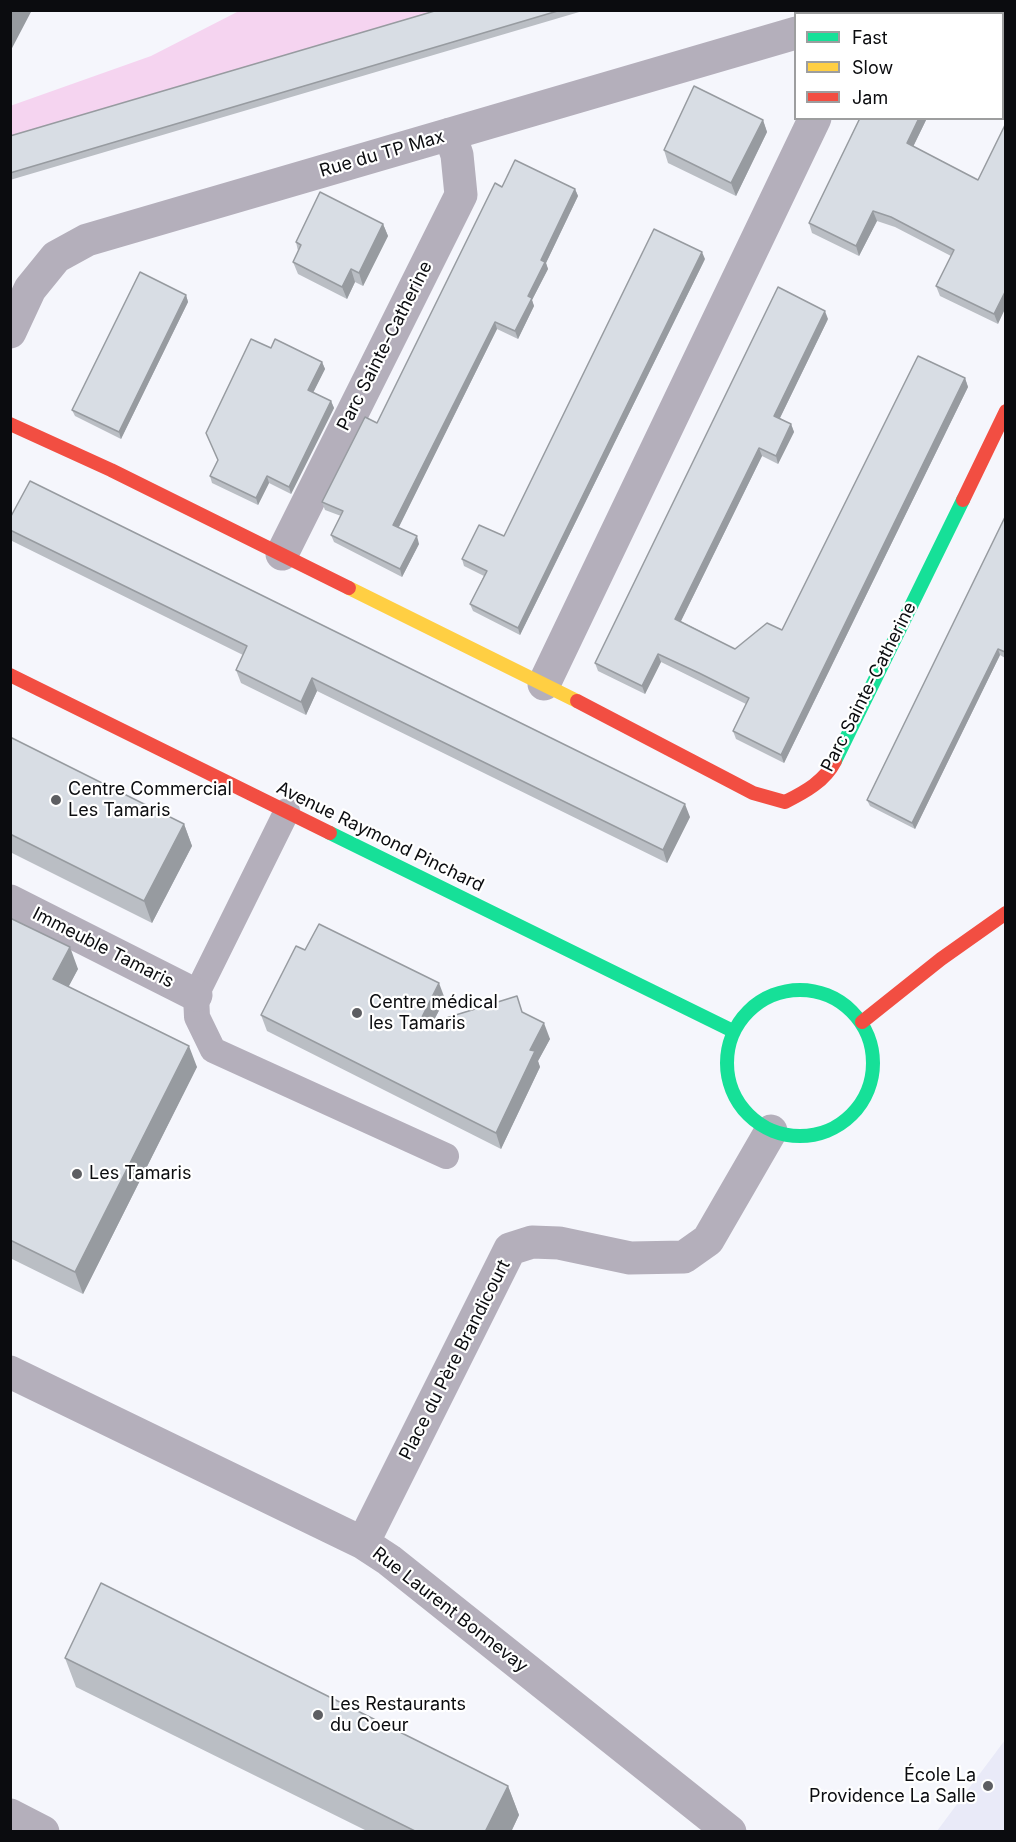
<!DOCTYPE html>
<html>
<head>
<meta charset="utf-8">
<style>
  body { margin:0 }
  #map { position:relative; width:1016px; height:1842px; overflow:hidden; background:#f5f6fc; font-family:Inter,sans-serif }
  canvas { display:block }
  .frame { position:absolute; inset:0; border:12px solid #0b0c0f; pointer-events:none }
  .legend { position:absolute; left:794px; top:12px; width:210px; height:108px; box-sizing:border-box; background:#fff; border:2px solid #9d9e9f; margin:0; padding:8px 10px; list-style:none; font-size:18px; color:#0b0c0f }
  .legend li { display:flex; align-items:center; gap:12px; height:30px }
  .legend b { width:30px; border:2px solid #9d9e9f }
</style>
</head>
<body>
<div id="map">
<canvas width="1016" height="1842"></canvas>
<div class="frame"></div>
<ul class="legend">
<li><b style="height:8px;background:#16e098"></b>Fast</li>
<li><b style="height:8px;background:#ffcf43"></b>Slow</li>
<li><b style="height:8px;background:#f24e42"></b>Jam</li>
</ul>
</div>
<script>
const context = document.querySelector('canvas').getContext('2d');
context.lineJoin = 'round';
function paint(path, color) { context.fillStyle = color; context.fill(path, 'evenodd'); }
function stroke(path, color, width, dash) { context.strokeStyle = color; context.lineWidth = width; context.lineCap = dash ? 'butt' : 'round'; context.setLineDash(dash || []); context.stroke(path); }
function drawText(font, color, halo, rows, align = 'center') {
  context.font = font + ' Inter,sans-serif'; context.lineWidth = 4.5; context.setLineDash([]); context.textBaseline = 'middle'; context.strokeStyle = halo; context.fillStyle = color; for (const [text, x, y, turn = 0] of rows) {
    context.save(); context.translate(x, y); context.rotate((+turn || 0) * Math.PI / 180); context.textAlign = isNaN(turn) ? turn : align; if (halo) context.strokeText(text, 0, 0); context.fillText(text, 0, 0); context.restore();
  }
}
paint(new Path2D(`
  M 1005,1740 L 1005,1831 L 937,1831 Z`), '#e9eaf8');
paint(new Path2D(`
  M 239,11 L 435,11 L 11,138 L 10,106 L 151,56 Z`), '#f5d4f0');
stroke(new Path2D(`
  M 287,811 L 196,995 L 197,1017 L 213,1050 L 446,1156`), '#b4afbb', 26);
stroke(new Path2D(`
  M 861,14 L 872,10
  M 10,332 L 30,289 L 56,257 L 87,240 L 796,33
  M 282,554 L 461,195 L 457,155 L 450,134
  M 544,684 L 815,118
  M 10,901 L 196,995
  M 10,1372 L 363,1543 L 389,1560 L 730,1832
  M 363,1543 L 510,1249 L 532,1242 L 559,1243 L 630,1258 L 684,1257 L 708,1240 L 771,1131
  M 10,1815 L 43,1832`), '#b4afbb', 33);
stroke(new Path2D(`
  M 835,761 L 963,500
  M 330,833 L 733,1031
  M727 1063a73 73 0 1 1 146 0a73 73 0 1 1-146 0Z`), '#16e098', 14);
stroke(new Path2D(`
  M 349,588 L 577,701`), '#ffcf43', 14);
stroke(new Path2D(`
  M 10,424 L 111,470 L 349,588
  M 963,500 L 1006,411
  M 10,675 L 330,833
  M 577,701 L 753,793 L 785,802 C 805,792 825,781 835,761
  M 862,1022 L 941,959 L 1006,913`), '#f24e42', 14);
paint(new Path2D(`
  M 438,10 L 586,10 L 10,180 L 10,136 Z
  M 860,118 L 927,118 L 913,147 L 978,180 L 998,324 L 940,296 L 936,286 L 951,256 L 895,227 L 877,221 L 859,256 L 812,233 L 809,223 Z
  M 763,120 L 767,132 L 736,196 L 668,163 L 664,150 Z
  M 502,187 L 575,189 L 578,196 L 546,263 L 548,269 L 532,300 L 534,306 L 518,339 L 497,329 L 398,528 L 419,544 L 402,577 L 334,542 L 331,535 L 341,516 L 325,510 L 322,502 L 377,423 Z
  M 383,224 L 388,236 L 363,286 L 355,282 L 347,299 L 298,274 L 293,262 L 298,251 L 296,242 Z
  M 705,259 L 520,635 L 473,611 L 470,604 L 484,576 L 464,566 L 462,559 L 504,536 Z
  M 186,295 L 188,302 L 121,439 L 75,416 L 72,410 Z
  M 828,319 L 780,418 L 791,424 L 794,432 L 778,464 L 762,456 L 681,621 L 735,649 L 782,630 L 965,378 L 968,387 L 784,763 L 736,739 L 733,731 L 746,704 L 661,662 L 645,694 L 598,671 L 595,663 Z
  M 271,348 L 322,362 L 325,369 L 313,392 L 331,401 L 334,408 L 291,494 L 269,483 L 258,505 L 212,483 L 210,476 Z
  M 1005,517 L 1005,658 L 1000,655 L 915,829 L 870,806 L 867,800 Z
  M 10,518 L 690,817 L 667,863 L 317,691 L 306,715 L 241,683 L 236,670 L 243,655 L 10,540 Z
  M 10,737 L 184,824 L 192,846 L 152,923 L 10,852 Z
  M 10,918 L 78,969 L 68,987 L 197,1067 L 83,1294 L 10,1258 Z
  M 305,950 L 445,999 L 433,1022 L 523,1013 L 550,1039 L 538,1061 L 540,1067 L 501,1149 L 267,1031 L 261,1015 Z
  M 65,1658 L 508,1786 L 519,1815 L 511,1832 L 369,1832 L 76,1687 Z`), '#babec4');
paint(new Path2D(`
  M 32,10 L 10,52 L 10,11 Z
  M 919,118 L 927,118 L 910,153 L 907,143 Z
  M 763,120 L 767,132 L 736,196 L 731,183 Z
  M 575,189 L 578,196 L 546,263 L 548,269 L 532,300 L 534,306 L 518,339 L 515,331 L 541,260 Z
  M 873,211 L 877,221 L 859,256 L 856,246 Z
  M 383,224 L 388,236 L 363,286 L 359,273 Z
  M 702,252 L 705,259 L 520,635 L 518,628 Z
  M 351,269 L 355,282 L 347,299 L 342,287 Z
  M 1005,292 L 1005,309 L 998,324 L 994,314 Z
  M 186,295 L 188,302 L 121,439 L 119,432 Z
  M 825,311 L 828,319 L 777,424 L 774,416 Z
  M 495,322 L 497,329 L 396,533 L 393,525 Z
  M 322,362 L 325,369 L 311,397 L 308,390 Z
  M 965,378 L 968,387 L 784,763 L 781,755 Z
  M 331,401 L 334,408 L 291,494 L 289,487 Z
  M 791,424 L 794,432 L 778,464 L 776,456 Z
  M 759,448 L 762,456 L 678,627 L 675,619 Z
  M 267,476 L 269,483 L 258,505 L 256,498 Z
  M 417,536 L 419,544 L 402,577 L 400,569 Z
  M 998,649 L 1000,655 L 915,829 L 912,823 Z
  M 658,654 L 661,662 L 645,694 L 642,686 Z
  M 312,678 L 317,691 L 306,715 L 301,702 Z
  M 685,804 L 690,817 L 667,863 L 663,850 Z
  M 184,824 L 192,846 L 152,923 L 144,901 Z
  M 70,947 L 78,969 L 61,1001 L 53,979 Z
  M 439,983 L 445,999 L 422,1043 L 417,1027 Z
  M 544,1023 L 550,1039 L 538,1061 L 540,1067 L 501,1149 L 496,1133 L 530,1050 Z
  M 189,1046 L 197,1067 L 83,1294 L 75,1272 Z
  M 508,1786 L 519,1815 L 511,1832 L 485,1832 Z`), '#979ba0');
const building = new Path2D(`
  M 438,10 L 561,10 L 10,173 L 10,136 Z
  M 694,86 L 763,120 L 731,183 L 664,150 Z
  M 860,118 L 919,118 L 907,143 L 978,180 L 1005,125 L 1005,292 L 994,314 L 936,286 L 954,250 L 891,217 L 873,211 L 856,246 L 809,223 Z
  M 515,160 L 575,189 L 541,260 L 545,262 L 528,296 L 532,298 L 515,331 L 495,322 L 393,525 L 417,536 L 400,569 L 331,535 L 343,511 L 322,502 L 365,417 L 377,423 L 495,183 L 502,187 Z
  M 320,192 L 383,224 L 359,273 L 351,269 L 342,287 L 293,262 L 301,245 L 296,242 Z
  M 654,229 L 702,252 L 518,628 L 470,604 L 487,571 L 462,559 L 479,525 L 504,536 Z
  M 140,272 L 186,295 L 119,432 L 72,410 Z
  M 778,287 L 825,311 L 774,416 L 791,424 L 776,456 L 759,448 L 675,619 L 735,649 L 767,623 L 782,630 L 918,356 L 965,378 L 781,755 L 733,731 L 749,698 L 699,673 L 658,654 L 642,686 L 595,663 Z
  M 251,339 L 271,348 L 275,339 L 322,362 L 308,390 L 331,401 L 289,487 L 267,476 L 256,498 L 210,476 L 218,460 L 206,433 Z
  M 30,481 L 685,804 L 663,850 L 312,678 L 301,702 L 236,670 L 247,646 L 10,530 L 10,518 Z
  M 1005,517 L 1005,652 L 998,649 L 912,823 L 867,800 Z
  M 10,737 L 184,824 L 144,901 L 10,834 Z
  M 10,918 L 70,947 L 53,979 L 189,1046 L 75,1272 L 10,1240 Z
  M 319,924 L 439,983 L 417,1027 L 517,996 L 522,1012 L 544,1023 L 530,1050 L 535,1051 L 496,1133 L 261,1015 L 296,946 L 305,950 Z
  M 101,1583 L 508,1786 L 485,1832 L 417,1832 L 65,1658 Z`);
paint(building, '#d8dde4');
stroke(building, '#979ba0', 1.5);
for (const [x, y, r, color] of [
  [56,800,6,"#5d5e62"],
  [357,1013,6,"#5d5e62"],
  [77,1174,6,"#5d5e62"],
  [318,1715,6,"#5d5e62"],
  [988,1786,6,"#5d5e62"]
]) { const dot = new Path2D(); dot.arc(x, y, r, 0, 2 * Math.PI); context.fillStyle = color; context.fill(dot); stroke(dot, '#fff', 2); }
drawText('18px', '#0b0c0f', '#fff', [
  ["Rue du TP Max",382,154,-16],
  ["Parc Sainte-Catherine",385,346,-63],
  ["Parc Sainte-Catherine",869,687,-63],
  ["Avenue Raymond Pinchard",380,837,26],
  ["Immeuble Tamaris",103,948,27],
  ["Place du Père Brandicourt",455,1360,-63],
  ["Rue Laurent Bonnevay",450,1610,38]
]);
drawText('18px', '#0b0c0f', '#fff', [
  ["Centre Commercial",68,790],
  ["Les Tamaris",68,811],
  ["Centre médical",369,1003],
  ["les Tamaris",369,1024],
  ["Les Tamaris",89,1174],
  ["Les Restaurants",330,1705],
  ["du Coeur",330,1726],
  ["École La",976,1776,"right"],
  ["Providence La Salle",976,1797,"right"]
], 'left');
</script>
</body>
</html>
